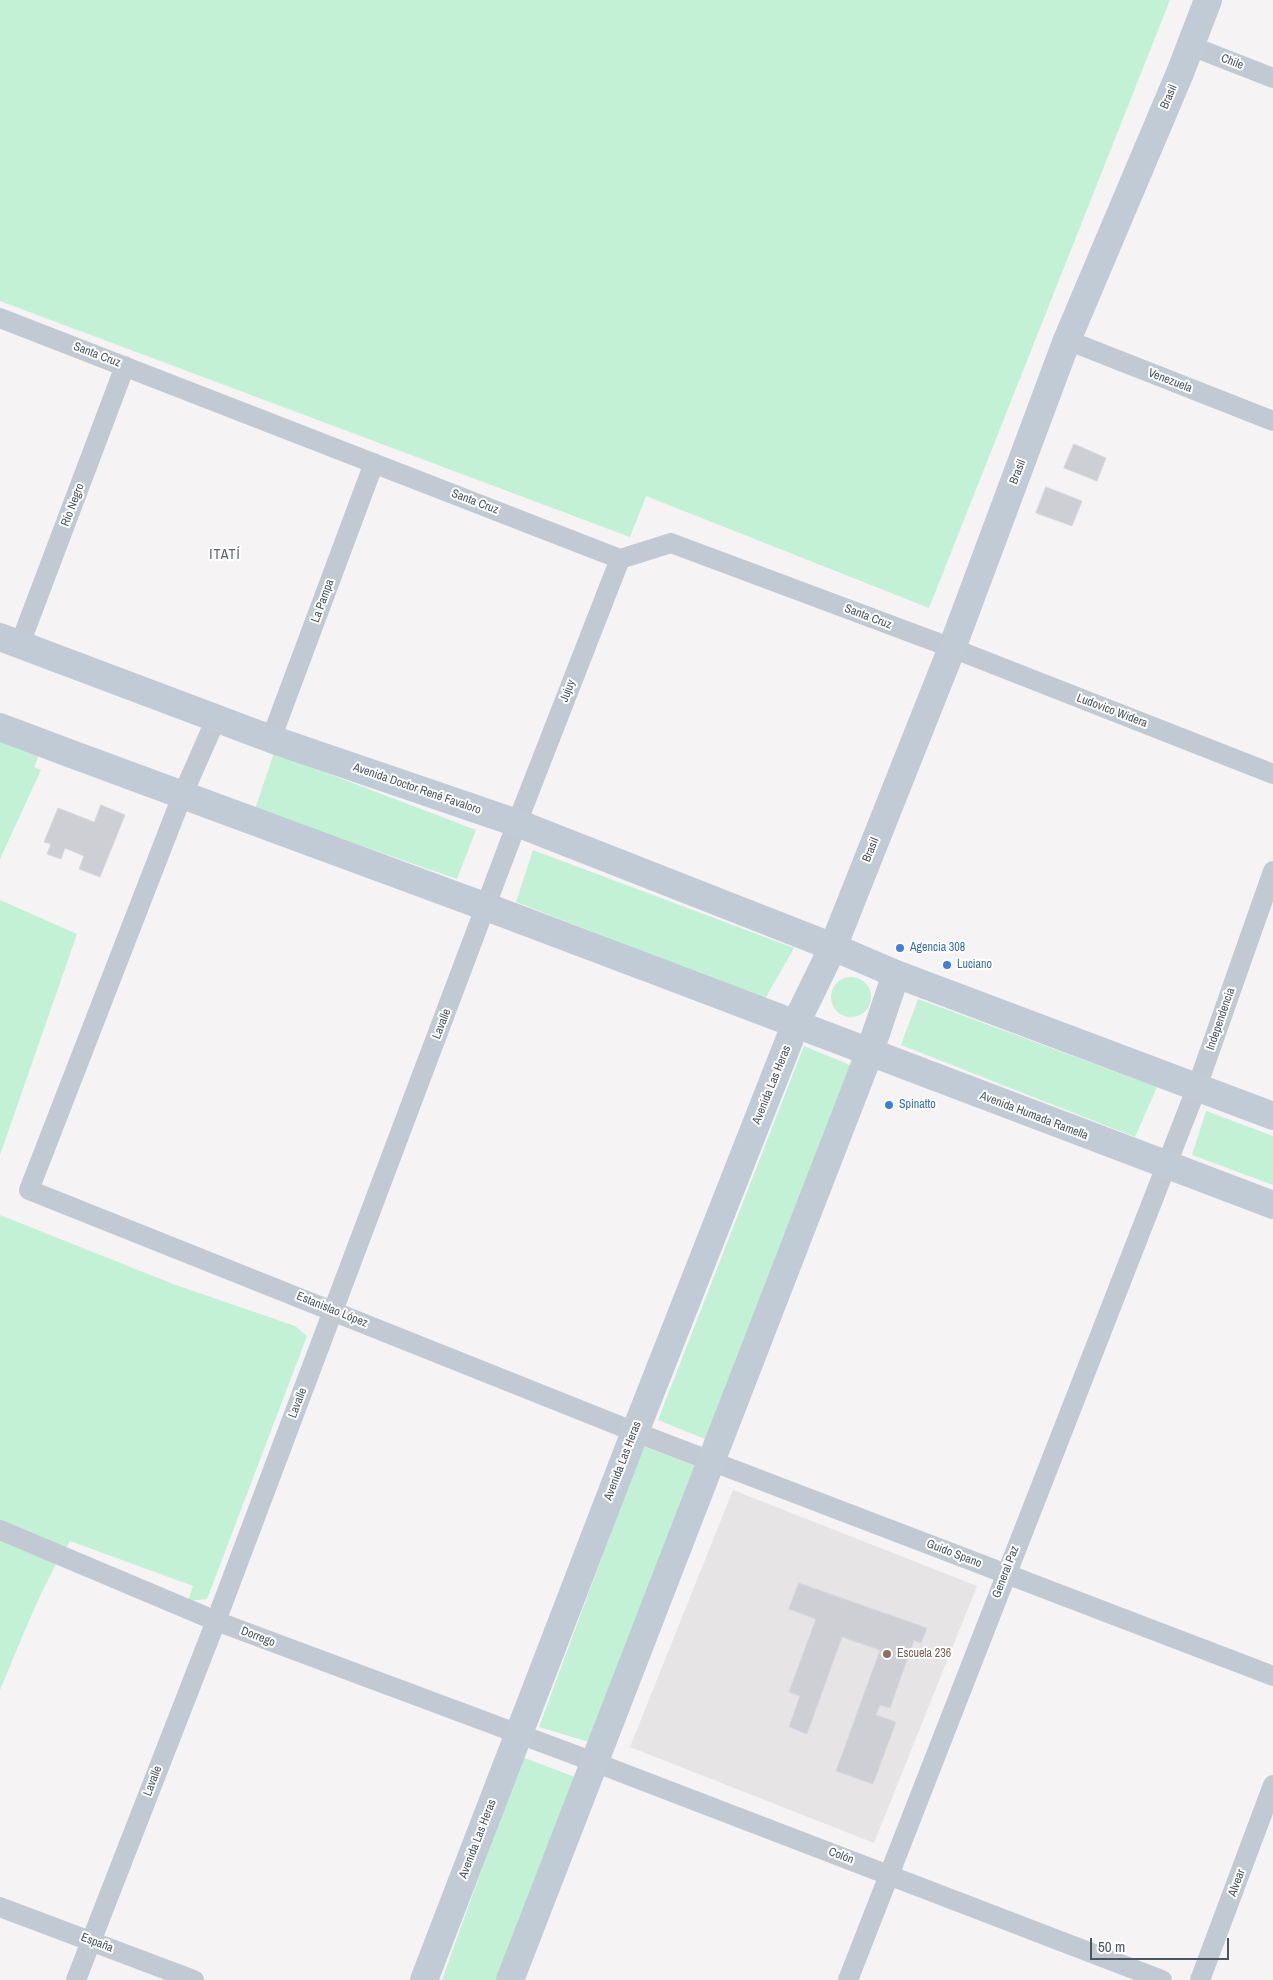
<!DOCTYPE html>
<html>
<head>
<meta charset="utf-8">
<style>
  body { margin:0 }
  #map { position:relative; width:1273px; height:1980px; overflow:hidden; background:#f5f3f3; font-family:"Archivo Narrow",sans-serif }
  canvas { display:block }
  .scale { position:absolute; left:1090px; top:1938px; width:139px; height:22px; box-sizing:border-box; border:2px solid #4a5661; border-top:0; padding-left:6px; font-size:15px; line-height:18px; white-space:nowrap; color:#4a5661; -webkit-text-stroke:4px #fff; paint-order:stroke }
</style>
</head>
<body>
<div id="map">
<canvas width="1273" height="1980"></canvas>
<div class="scale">50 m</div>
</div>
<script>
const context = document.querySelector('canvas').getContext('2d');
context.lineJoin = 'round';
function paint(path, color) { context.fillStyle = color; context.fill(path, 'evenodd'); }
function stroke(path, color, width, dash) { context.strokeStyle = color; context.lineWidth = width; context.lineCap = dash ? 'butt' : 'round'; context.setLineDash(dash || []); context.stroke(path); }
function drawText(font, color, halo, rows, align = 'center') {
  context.font = font + ' "Archivo Narrow",sans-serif'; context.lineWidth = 4; context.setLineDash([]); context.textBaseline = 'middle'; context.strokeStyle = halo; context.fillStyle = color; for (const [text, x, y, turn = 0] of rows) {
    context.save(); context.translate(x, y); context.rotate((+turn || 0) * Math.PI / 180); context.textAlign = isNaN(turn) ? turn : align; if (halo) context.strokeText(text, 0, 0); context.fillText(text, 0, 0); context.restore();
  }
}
paint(new Path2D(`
  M 733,1490 L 977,1586 L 874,1843 L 630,1747 Z`), '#e6e4e5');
paint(new Path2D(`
  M 0,0 L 1170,0 L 929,608 L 646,496 L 630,537 L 0,301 Z
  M 0,741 L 39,755 L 34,767 L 41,770 L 0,859 Z
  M 274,753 L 476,830 L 457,879 L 255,809 Z
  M 533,850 L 794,948 L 765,999 L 516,902 Z
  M 0,900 L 77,934 L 0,1155 Z
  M831 997a20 20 0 1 1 40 0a20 20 0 1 1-40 0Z
  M 918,999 L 1157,1087 L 1135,1137 L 901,1045 Z
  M 804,1046 L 850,1065 L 705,1439 L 658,1420 Z
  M 1206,1111 L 1273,1136 L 1273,1185 L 1192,1155 Z
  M 0,1215 L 173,1284 L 295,1326 L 307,1336 L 207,1599 L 188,1601 L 193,1586 L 70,1541 C 40,1588 22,1639 0,1690 Z
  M 643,1446 L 696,1466 L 589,1742 L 539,1727 Z
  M 522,1757 L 575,1777 L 498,1980 L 442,1980 Z`), '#c3f1d5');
const building = new Path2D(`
  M 1074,444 L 1106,458 L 1097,481 L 1064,468 Z
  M 1046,487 L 1082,501 L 1072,526 L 1036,513 Z
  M 101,805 L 125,815 L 100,877 L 79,869 L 84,856 L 65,848 L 61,859 L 47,854 L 51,844 L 44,842 L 58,808 L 94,822 Z
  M 799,1583 L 927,1628 L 921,1643 L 914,1640 L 890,1708 L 880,1705 L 876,1715 L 896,1722 L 873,1784 L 836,1771 L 880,1650 L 842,1637 L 807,1734 L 789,1727 L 800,1696 L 789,1692 L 816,1619 L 789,1609 Z`);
paint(building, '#cdcfd5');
stroke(building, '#d7d9de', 1);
stroke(new Path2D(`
  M 1191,46 L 1273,78
  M 0,318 L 620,559 L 671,543 L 952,648 L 1273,774
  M 1067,340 L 1273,421
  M 20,644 L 125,366
  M 216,719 L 182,796 L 29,1190 L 635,1432 L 1273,1676
  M 271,739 L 374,463
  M 0,1530 L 216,1621 L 594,1762 L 1162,1980
  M 0,1907 L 194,1980
  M 76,1980 L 216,1621 L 517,823 L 620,559
  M 848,1980 L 1197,1087 L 1273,871
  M 1200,1980 L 1273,1785`), '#c1cad2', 20);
stroke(new Path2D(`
  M 0,637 L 271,739 L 517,823 L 833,947 L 896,974 L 1273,1116
  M 0,727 C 166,790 333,850 500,912 C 758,1009 1015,1109 1273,1205
  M 424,1980 L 635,1432 L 796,1023 L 833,947 L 952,648 L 1067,340 L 1180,73 L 1208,0
  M 510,1980 L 869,1054 L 896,974`), '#c1cbd6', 28);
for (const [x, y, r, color] of [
  [900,948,5,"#3f7fe0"],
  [947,965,5,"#3f7fe0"],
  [889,1105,5,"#3f7fe0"],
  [887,1654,5,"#8d6e63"]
]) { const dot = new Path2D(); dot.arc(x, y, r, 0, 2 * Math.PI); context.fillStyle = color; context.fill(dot); stroke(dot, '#fff', 2); }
drawText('12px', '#4a5661', '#fff', [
  ["Chile",1232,62,21],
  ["Brasil",1169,97,-67],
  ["Santa Cruz",97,355,21],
  ["Venezuela",1170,381,21],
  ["Brasil",1018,472,-69],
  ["Santa Cruz",475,502,21],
  ["Río Negro",73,505,-69],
  ["La Pampa",323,601,-70],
  ["Santa Cruz",868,617,21],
  ["Jujuy",568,691,-69],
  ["Ludovico Widera",1112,711,21],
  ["Avenida Doctor René Favaloro",417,789,19],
  ["Brasil",871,850,-68],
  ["Independencia",1221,1019,-71],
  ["Lavalle",442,1024,-69],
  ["Avenida Las Heras",772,1085,-68],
  ["Avenida Humada Ramella",1034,1116,21],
  ["Estanislao López",332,1310,22],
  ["Lavalle",298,1403,-69],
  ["Avenida Las Heras",623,1461,-69],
  ["Guido Spano",954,1554,21],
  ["General Paz",1006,1572,-69],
  ["Dorrego",258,1637,21],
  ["Lavalle",153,1781,-69],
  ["Avenida Las Heras",478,1839,-69],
  ["Colón",841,1856,21],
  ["Alvear",1237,1883,-70],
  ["España",97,1943,21]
]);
drawText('12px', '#366cbe', '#fff', [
  ["Agencia 308",910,948],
  ["Luciano",957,965],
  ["Spinatto",899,1105]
], 'left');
drawText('12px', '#785e54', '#fff', [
  ["Escuela 236",897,1654]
], 'left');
context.letterSpacing = '1px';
drawText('14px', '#5f6368', '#fff', [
  ["ITATÍ",225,555]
]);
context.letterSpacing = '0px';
</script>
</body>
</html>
